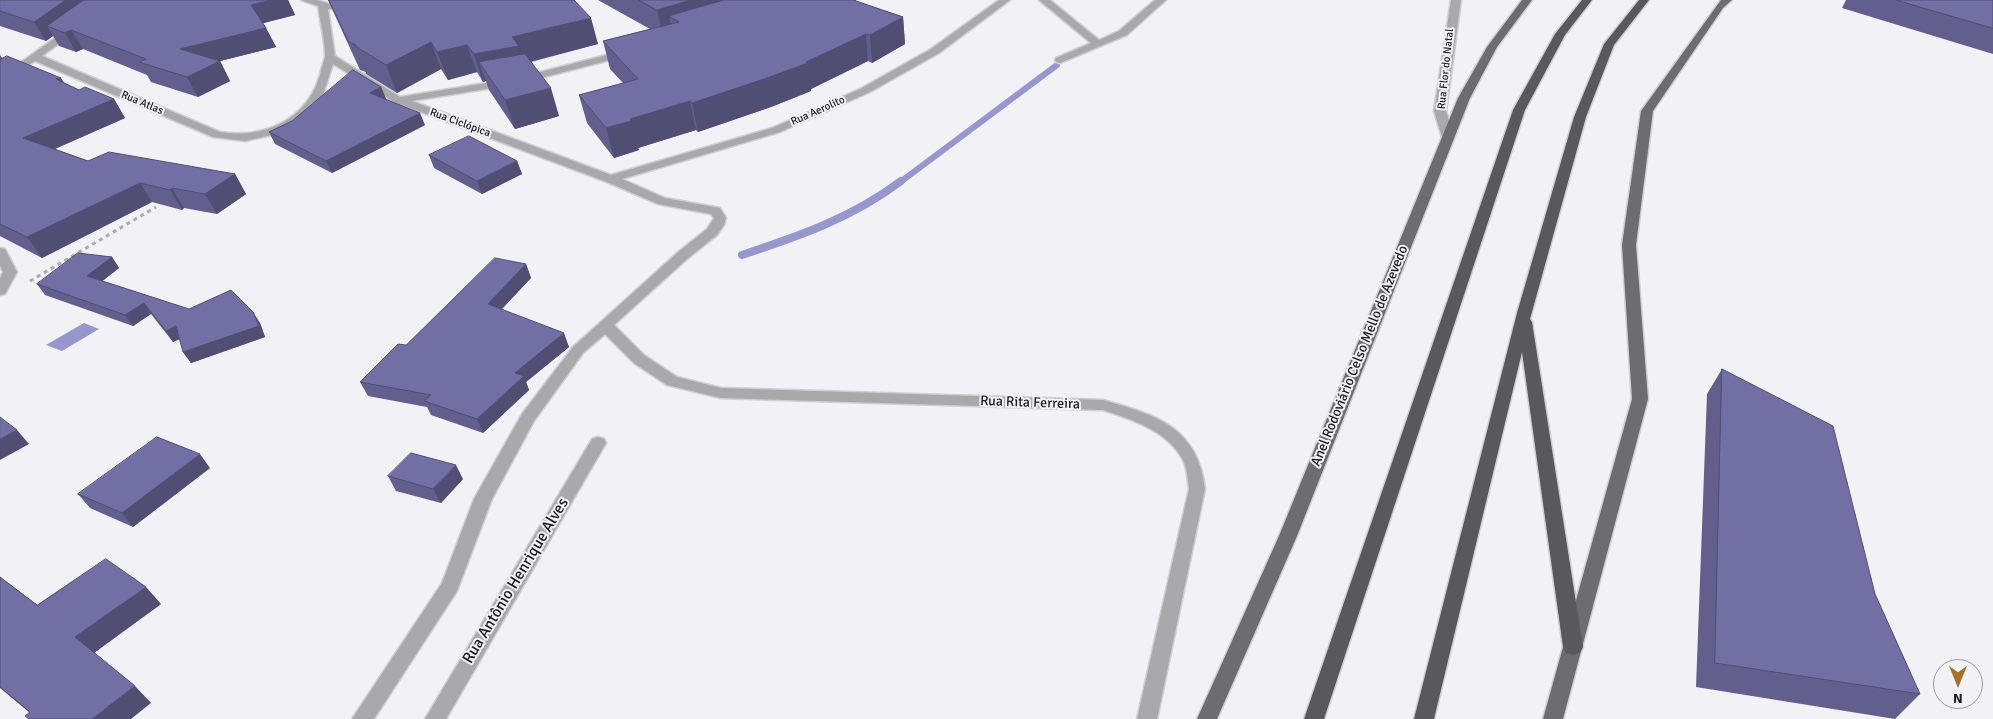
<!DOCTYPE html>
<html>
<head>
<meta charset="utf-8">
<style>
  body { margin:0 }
  #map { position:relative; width:1993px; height:719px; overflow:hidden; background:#f1f1f6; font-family:Signika,sans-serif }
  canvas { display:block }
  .north { position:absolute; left:1933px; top:659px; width:50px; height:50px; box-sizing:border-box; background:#f1f1f6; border:1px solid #9b9b9f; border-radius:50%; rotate:180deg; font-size:14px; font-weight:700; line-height:20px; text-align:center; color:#1b1b1d }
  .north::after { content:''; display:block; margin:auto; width:18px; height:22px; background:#a27427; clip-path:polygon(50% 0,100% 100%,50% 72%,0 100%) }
</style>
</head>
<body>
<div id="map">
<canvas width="1993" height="719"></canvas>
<div class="north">N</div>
</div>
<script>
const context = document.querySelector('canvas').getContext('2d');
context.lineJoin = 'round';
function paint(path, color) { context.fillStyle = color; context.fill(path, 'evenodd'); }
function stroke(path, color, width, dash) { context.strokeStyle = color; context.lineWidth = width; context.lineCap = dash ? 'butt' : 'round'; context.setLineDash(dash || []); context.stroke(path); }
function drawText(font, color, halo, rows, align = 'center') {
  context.font = font + ' Signika,sans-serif'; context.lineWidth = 4; context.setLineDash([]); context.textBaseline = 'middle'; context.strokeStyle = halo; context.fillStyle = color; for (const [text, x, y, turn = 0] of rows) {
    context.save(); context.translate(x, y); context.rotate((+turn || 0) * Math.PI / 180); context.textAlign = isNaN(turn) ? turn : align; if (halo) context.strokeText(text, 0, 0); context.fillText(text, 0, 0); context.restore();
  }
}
paint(new Path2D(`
  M 84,323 L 99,329 L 62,351 L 46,345 Z`), '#9896ce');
stroke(new Path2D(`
  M 899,183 L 1057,65`), '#9896ce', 6);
stroke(new Path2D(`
  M 742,255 C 799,236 852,218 901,181`), '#9896ce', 8);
const minor = new Path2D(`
  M 301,0 L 317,0 L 334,5 L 334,9 L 328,9 L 335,56 L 400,97 L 517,78 L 626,50 L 630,51 L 631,53 L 630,55 L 517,84 L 412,101 L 611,175 L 772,128 L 862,88 L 931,49 L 999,0 L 1010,0 L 939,53 L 870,92 L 780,132 L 622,179 L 665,198 L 720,208 L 726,218 L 724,225 L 717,235 L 687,259 L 614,325 L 644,355 L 677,377 L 721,388 L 1103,400 C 1156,415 1198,427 1205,489 L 1157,719 L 1137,719 L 1189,489 C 1188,480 1187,470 1184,462 C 1169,431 1133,420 1103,410 L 721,398 L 667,385 L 634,363 L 605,334 L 583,353 L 534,421 L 492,499 L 457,591 L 374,719 L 352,719 L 442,583 L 474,499 L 522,414 L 573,347 L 677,253 L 707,229 L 714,218 L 711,214 L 658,204 L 607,182 L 394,102 L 333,64 L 322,98 L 300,121 L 276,134 L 245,141 L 213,137 L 35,61 L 0,85 L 0,77 L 72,26 L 76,27 L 76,31 L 42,56 L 220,132 C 264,139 307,120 320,75 C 321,69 324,62 325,56 C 325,40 320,22 318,6 Z
  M 1039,0 L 1050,0 L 1099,40 L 1119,31 L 1155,0 L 1166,0 L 1127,35 L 1060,63 L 1056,62 L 1055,60 L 1056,58 L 1091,43 Z
  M 1451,0 L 1461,0 L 1446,111 L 1454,137 L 1448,140 L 1442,137 L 1434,111 Z
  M 0,248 L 5,249 L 17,272 L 5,294 L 0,295 L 0,278 L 3,272 L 0,266 Z
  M 598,437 L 604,439 L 606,443 L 446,719 L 425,719 L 592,439 Z`);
const major = new Path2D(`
  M 1522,0 L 1532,0 L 1497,47 L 1470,98 L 1297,536 L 1217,719 L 1197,719 L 1279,536 L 1458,98 L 1487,47 Z
  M 1721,0 L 1732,0 L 1723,8 L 1653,111 L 1636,245 L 1648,399 L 1563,719 L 1543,719 L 1632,399 L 1622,245 L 1641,111 Z`);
const highway = new Path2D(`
  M 1582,0 L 1592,0 L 1565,35 L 1525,110 L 1324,719 L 1304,719 L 1513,110 L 1555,34 Z
  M 1639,0 L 1649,0 L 1614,45 L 1586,117 L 1530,319 L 1532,322 L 1583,647 L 1580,653 L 1573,655 L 1566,653 L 1563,647 L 1522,352 L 1434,719 L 1414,719 L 1517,313 L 1574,117 L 1604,44 Z`);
stroke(minor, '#cfcfd3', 3);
stroke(major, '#cfcfd3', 3);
stroke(highway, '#cfcfd3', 3);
stroke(new Path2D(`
  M 30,281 L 156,207`), '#acacb0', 3, [4, 4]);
paint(minor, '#a9a9ab');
paint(major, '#6d6d71');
paint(highway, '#58585d');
paint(new Path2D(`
  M 0,0 L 288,0 L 295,15 L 263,23 L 266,28 L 276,47 L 220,61 L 230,81 L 198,97 L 151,82 L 147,75 L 83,49 L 76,52 L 59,46 L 53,36 L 46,41 L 0,26 Z
  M 328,0 L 574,0 L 598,44 L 531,62 L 559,116 L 515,129 L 489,90 L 486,81 L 483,82 L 477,72 L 448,80 L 441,69 L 397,93 L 366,74 L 366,72 L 360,70 Z
  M 598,0 L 856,0 L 856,1 L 903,17 L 905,44 L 872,63 L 868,61 L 811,89 L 811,91 L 771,107 L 698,132 L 696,130 L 638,148 L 639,150 L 614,158 L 587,123 L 579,95 L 623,83 L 610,69 L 603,41 L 650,29 Z
  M 1846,0 L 1993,0 L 1993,54 L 1842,8 Z
  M 0,55 L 3,59 L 64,83 L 79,90 L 114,99 L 125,118 L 55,149 L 88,161 L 235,174 L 246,194 L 217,214 L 184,208 L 182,210 L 152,202 L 42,258 L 0,236 Z
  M 381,87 L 386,99 L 385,100 L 425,125 L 332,173 L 275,144 L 269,132 Z
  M 429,155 L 517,161 L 522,174 L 482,194 L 434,168 Z
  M 112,257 L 119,268 L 102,281 L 189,309 L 260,323 L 265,337 L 191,363 L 183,352 L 180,339 L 173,342 L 151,314 L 133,326 L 45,295 L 37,284 Z
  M 526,264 L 531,278 L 502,309 L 569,347 L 526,382 L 529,390 L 483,433 L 431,415 L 427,407 L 368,396 L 360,382 Z
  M 1722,369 L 1875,594 L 1920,694 L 1895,719 L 1696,687 L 1707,394 Z
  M 210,468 L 133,527 L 90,508 L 78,494 Z
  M 388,476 L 463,479 L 441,503 L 396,491 Z
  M 0,577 L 37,605 L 161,604 L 94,653 L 151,703 L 30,713 L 0,688 Z`), '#625f8d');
paint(new Path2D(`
  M 66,0 L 103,0 L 47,26 L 53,36 L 46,41 L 34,22 Z
  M 271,0 L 288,0 L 295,15 L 260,24 L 251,5 Z
  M 691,0 L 763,0 L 679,22 L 669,16 L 673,34 L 663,37 L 657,10 Z
  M 903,17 L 905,44 L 872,63 L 870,35 Z
  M 591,18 L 598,44 L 524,63 L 479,62 L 486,81 L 483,82 L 474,54 L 512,37 Z
  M 266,28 L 276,47 L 220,61 L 230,81 L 198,97 L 187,77 L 180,49 Z
  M 71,30 L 83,49 L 76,52 L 65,33 Z
  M 866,34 L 868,61 L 811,89 L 811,91 L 771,107 L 698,132 L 692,103 L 806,62 Z
  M 431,42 L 441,69 L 397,93 L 386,65 Z
  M 467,45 L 477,72 L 448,80 L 437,52 Z
  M 61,78 L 73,96 L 56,79 Z
  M 381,87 L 386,99 L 375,105 L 370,93 Z
  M 551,88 L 559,116 L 515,129 L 505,100 Z
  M 114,99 L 125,118 L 36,157 L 23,138 Z
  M 690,101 L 696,130 L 638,148 L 639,150 L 614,158 L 606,128 L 630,119 Z
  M 420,113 L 425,125 L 332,173 L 326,161 Z
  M 517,161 L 522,174 L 482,194 L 477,181 Z
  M 235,174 L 246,194 L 217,214 L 205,194 Z
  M 140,183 L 152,202 L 42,258 L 27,237 Z
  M 172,188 L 184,208 L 182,210 L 170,190 Z
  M 112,257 L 119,268 L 95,287 L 87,276 Z
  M 526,264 L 531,278 L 493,318 L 488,304 Z
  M 144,303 L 151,314 L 133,326 L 125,315 Z
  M 253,312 L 260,323 L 265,337 L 191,363 L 183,352 Z
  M 176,326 L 183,337 L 173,342 L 166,331 Z
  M 564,333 L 569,347 L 526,382 L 529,390 L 483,433 L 477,419 L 515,373 Z
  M 17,430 L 29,444 L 0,460 L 0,439 Z
  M 200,454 L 210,468 L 133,527 L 122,513 Z
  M 456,465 L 463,479 L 441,503 L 433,489 Z
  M 146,587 L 161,604 L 91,655 L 75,637 Z
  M 135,686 L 151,703 L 131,719 L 92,719 Z`), '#504e73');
const building = new Path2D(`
  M 0,0 L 66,0 L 34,22 L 0,11 Z
  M 84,0 L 271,0 L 251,5 L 266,28 L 180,49 L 220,61 L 187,77 L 139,62 L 146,59 L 71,30 L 65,33 L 47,26 Z
  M 329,0 L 574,0 L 591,18 L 512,37 L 519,46 L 474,54 L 467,45 L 437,52 L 431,42 L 386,65 L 355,46 L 356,45 L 349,42 Z
  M 639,0 L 691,0 L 657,10 Z
  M 724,0 L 853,0 L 903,17 L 870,35 L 866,34 L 806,62 L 808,63 L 767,78 L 692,103 L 690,101 L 630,119 L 631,121 L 606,128 L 579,95 L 638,79 L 603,41 L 679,22 L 669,16 Z
  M 1896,0 L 1993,0 L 1993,28 Z
  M 525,54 L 551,88 L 505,100 L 479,62 Z
  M 7,56 L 61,78 L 56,79 L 79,90 L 85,87 L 114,99 L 23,138 L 88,161 L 109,152 L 235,174 L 205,194 L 172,188 L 170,190 L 140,183 L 27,237 L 0,224 L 0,60 Z
  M 353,70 L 381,87 L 370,93 L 420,113 L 326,161 L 269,132 L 292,121 Z
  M 469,136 L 517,161 L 477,181 L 429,155 Z
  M 78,253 L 112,257 L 87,276 L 189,309 L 231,290 L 253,312 L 259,326 L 183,352 L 176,326 L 166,331 L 144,303 L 125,315 L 37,284 Z
  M 495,258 L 526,264 L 488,304 L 564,333 L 515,373 L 524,376 L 477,419 L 424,401 L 431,395 L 360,382 L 398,344 L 406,345 Z
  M 1722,369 L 1833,426 L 1875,594 L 1920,694 L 1715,663 Z
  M 0,417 L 17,430 L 0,439 Z
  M 157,437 L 200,454 L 122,513 L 78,494 Z
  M 411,453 L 456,465 L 433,489 L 388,476 Z
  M 106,559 L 146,587 L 75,637 L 135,686 L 92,719 L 29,719 L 25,716 L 30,712 L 0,687 L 0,577 L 37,605 Z`);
paint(building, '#726fa4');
stroke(building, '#504e73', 1);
drawText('11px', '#1b1b1d', '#f1f1f6', [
  ["Rua Flor do Natal",1446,69,-84],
  ["Rua Atlas",142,103,23],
  ["Rua Aerolito",818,111,-24],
  ["Rua Ciclópica",460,123,20]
]);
drawText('14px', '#1b1b1d', '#f1f1f6', [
  ["Anel Rodoviário Celso Mello de Azevedo",1360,356,-68],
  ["Rua Rita Ferreira",1030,403,2]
]);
drawText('16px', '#1b1b1d', '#f1f1f6', [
  ["Rua Antônio Henrique Alves",516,581,-59]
]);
</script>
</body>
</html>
